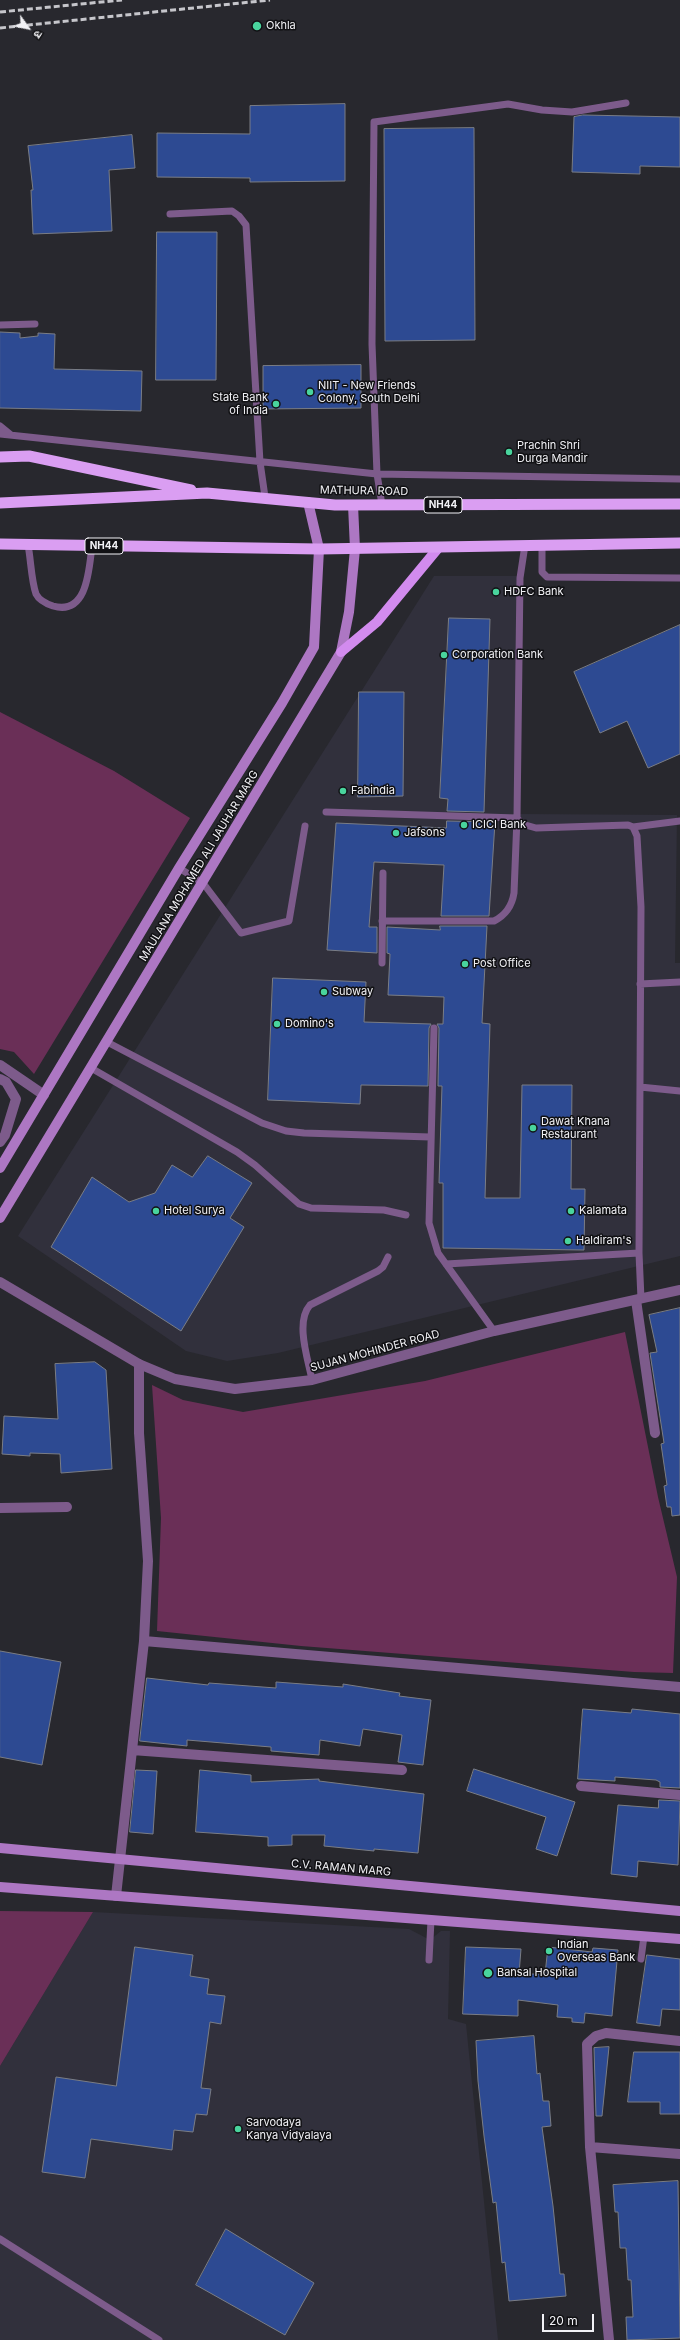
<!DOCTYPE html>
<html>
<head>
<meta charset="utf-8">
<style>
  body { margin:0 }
  #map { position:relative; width:680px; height:2340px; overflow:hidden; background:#28282e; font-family:Inter,"Noto Sans Devanagari",sans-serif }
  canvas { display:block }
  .north { position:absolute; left:8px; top:8px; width:40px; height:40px; -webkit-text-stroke:3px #111114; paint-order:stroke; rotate:123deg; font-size:11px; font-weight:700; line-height:16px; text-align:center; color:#f2f2f6 }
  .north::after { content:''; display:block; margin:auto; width:14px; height:18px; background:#f2f2f6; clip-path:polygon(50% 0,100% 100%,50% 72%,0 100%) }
  .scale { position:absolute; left:542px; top:2314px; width:52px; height:18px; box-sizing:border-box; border:2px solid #f2f2f6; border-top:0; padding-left:5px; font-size:12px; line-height:14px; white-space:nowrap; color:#f2f2f6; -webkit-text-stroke:3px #111114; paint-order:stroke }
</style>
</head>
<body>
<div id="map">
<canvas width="680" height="2340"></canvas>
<div class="north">उ</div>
<div class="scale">20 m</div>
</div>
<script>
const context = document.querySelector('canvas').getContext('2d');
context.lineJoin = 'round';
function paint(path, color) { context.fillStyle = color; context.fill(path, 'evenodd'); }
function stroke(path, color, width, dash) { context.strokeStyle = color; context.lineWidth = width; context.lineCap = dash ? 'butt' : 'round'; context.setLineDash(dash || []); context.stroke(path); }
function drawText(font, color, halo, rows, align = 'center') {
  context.font = font + ' Inter,sans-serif'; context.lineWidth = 3; context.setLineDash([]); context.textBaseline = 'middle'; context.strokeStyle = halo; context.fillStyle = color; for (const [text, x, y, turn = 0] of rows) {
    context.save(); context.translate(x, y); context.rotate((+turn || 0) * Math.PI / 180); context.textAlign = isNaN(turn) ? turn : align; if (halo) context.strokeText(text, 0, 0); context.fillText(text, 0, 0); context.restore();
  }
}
paint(new Path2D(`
  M 434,576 L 518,576 L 517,814 L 677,815 L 675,963 L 680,963 L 680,1256 L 278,1353 L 227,1361 L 186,1351 L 18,1236 Z
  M 93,1912 L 409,1929 L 430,1940 L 441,1931 L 450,1931 L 448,2019 L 466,2024 L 498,2340 L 0,2340 L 0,2066 Z`), '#31303c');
paint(new Path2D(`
  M 0,712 L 114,771 L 190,818 L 34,1074 L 14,1052 L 0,1049 Z
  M 625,1332 L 658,1497 L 677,1577 L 673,1673 L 634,1672 L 301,1646 L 157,1631 L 161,1518 L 152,1385 L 183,1400 L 243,1412 L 425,1381 Z
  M 0,1911 L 93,1912 L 0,2066 Z`), '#6a2f57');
const building = new Path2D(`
  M 345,104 L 345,181 L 250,182 L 250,178 L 157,177 L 157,133 L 250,134 L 250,106 Z
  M 583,115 L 680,117 L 680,167 L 640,166 L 640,174 L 572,172 L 574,117 Z
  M 474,128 L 475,340 L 385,341 L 384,129 Z
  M 132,135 L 135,168 L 109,170 L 112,231 L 33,234 L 31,190 L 33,190 L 28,146 Z
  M 157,232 L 217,232 L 216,380 L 156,380 Z
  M 0,332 L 20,333 L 20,338 L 38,336 L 38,333 L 55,334 L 54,369 L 142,371 L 141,411 L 0,408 Z
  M 361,365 L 361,408 L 263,409 L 263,366 Z
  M 449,618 L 490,619 L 484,812 L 447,811 L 448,799 L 440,798 Z
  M 680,625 L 680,754 L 648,768 L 627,721 L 600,733 L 574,672 Z
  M 359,692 L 404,692 L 403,796 L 358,797 Z
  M 447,821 L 495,822 L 489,916 L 441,916 L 444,865 L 374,862 L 369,927 L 377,927 L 377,953 L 327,950 L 336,823 L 446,828 Z
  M 440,926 L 487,926 L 482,1023 L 490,1024 L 485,1198 L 520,1198 L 522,1085 L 572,1085 L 571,1189 L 585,1189 L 584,1250 L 443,1248 L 443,1183 L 439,1183 L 442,1086 L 438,1086 L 439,1028 L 437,1024 L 443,1024 L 444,997 L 388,995 L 390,954 L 387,953 L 387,927 L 440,930 Z
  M 273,978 L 366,982 L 364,1022 L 431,1024 L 429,1028 L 428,1086 L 361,1085 L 360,1104 L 268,1100 Z
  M 208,1156 L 252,1183 L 230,1218 L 244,1227 L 181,1331 L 51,1247 L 92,1177 L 129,1202 L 155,1193 L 172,1165 L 192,1177 Z
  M 680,1308 L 680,1515 L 672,1516 L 671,1507 L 667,1507 L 664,1486 L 667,1485 L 661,1444 L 664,1443 L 650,1353 L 657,1352 L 649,1315 Z
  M 95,1362 L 106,1370 L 112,1469 L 61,1473 L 60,1454 L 30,1453 L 30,1456 L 2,1454 L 4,1416 L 58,1419 L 55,1364 Z
  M 0,1651 L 61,1662 L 42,1765 L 0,1757 Z
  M 147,1678 L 208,1685 L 209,1683 L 276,1688 L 276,1682 L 343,1687 L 343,1684 L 400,1693 L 399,1696 L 431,1700 L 423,1765 L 398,1762 L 402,1735 L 363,1729 L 360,1746 L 320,1740 L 319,1755 L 271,1751 L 271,1747 L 187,1740 L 187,1746 L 140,1741 Z
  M 583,1709 L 631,1713 L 632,1709 L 680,1714 L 680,1788 L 660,1787 L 660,1782 L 656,1780 L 615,1777 L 615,1781 L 578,1779 Z
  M 474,1769 L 575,1802 L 557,1856 L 536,1849 L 546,1817 L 467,1791 Z
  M 136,1770 L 157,1771 L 153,1834 L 130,1832 Z
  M 200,1770 L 251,1775 L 251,1782 L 319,1779 L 319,1781 L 424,1794 L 418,1853 L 374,1849 L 374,1851 L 324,1846 L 325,1835 L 292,1835 L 292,1845 L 268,1846 L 268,1837 L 196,1832 Z
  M 659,1800 L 680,1801 L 678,1865 L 638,1861 L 637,1877 L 611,1874 L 618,1805 L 658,1808 Z
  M 135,1947 L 193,1955 L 190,1976 L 209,1979 L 207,1994 L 225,1996 L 221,2024 L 210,2022 L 201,2088 L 211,2089 L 207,2115 L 196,2114 L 193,2132 L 174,2130 L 172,2150 L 91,2139 L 85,2178 L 42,2172 L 56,2077 L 116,2086 Z
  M 466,1947 L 521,1949 L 519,1974 L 545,1974 L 548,1947 L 592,1952 L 593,1948 L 618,1950 L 612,2016 L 585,2013 L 584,2023 L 572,2022 L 572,2018 L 557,2017 L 558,2005 L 518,2000 L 518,2016 L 463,2014 Z
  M 647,1955 L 680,1959 L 680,2010 L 662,2009 L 660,2026 L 637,2023 Z
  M 534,2036 L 537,2074 L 540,2073 L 543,2101 L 549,2101 L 551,2126 L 542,2127 L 553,2206 L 560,2274 L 564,2274 L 566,2296 L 509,2301 L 505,2262 L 502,2263 L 496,2202 L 493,2203 L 484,2136 L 478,2081 L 476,2041 Z
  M 609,2047 L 602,2116 L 596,2116 L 594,2048 Z
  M 634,2052 L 680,2052 L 680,2114 L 660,2114 L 660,2102 L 628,2102 Z
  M 678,2181 L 680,2338 L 627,2340 L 626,2317 L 633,2317 L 631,2280 L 628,2280 L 626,2248 L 620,2248 L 618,2212 L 615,2212 L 613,2185 Z
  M 226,2229 L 314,2283 L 285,2335 L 196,2285 Z`);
paint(building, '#2d4a92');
stroke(building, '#7a7d85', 1);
stroke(new Path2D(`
  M 170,214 L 232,211 L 239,216 L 246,225 L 260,462 L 265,497
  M 0,325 L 35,324
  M 0,426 L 11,435
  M 0,434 L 377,474 L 680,479
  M 382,505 L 377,474 L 372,344 L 374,122 L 508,104 L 542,110 L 572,112 L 626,103
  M 542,544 L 542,572 L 547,577 L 680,578
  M 28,545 C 31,560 31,579 36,594 C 39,600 47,604 53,606 C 88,616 89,568 92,546
  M 525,545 L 520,578 L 517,818 L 522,824 L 536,828 L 628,825 L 633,827 L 637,836 L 641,907 L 639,1253 L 641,1299
  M 326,812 L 517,818 L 514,893 C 512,906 506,915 494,921 L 382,921
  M 633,827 L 680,821
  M 179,868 L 203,883 L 241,933 L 289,921 L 305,826
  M 382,963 L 383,873
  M 640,984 L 680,982
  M 434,1028 L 429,1223 L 438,1253 L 494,1331
  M 107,1042 L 262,1123 L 286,1131 L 304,1133 L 430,1137
  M 91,1068 L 237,1152 L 255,1165 L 299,1204 L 311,1208 L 384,1210 L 406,1215
  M 640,1087 L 680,1091
  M 446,1264 L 639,1253
  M 312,1380 C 308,1359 295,1322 310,1305 L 378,1271 L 383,1267 L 388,1257
  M 641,1959 L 644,1936
  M 429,1960 L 431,1920
  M 0,2239 L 159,2340`), '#7d5b8b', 7);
stroke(new Path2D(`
  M 0,1065 L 44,1095
  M 0,1079 L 6,1082 L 16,1099 L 5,1135 L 0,1142
  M 636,1300 L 655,1433
  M 0,1508 L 67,1507
  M 144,1641 L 680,1687
  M 132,1750 L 402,1770
  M 581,1786 L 680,1795
  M 116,1896 L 144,1641 L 148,1561 L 139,1433 L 139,1364
  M 590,2147 L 680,2154
  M 609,2340 L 590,2147 L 587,2044 L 596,2036 L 606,2033 L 680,2041`), '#7d5b8b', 10);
stroke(new Path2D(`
  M 0,1282 L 139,1364 L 175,1379 L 235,1389 L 312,1380 L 494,1331 L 680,1290`), '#7d5b8b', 10);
stroke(new Path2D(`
  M 0,1168 L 179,868 L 282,703 L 314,647 L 319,549 L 308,502
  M 0,1218 L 341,652 L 349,612 L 355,549 L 353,505
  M 0,1848 L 680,1911
  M 0,1887 L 680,1939`), '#ad77c3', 10);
stroke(new Path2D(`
  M 341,652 L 377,622 L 439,547`), '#d28bee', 10);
stroke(new Path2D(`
  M 0,457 L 29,456 L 191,490
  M 0,503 L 207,493 L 335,505 L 680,504
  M 0,544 L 319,549 L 680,543`), '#da9ef2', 11);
stroke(new Path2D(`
  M 0,12 L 122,0
  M 0,28 L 270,0`), '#c6c6cb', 3, [6, 3]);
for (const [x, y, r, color] of [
  [257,26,5,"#49d49d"],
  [310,392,4,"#49d49d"],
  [276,404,4,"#49d49d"],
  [509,452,4,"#49d49d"],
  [496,592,4,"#49d49d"],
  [444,655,4,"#49d49d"],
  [343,791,4,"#49d49d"],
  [464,825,4,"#49d49d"],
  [396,833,4,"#49d49d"],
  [465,964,4,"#49d49d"],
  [324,992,4,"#49d49d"],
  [277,1024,4,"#49d49d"],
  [533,1128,4,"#49d49d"],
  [156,1211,4,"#49d49d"],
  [571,1211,4,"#49d49d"],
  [568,1241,4,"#49d49d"],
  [549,1951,4,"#49d49d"],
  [488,1973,5,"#49d49d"],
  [238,2129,4,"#49d49d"]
]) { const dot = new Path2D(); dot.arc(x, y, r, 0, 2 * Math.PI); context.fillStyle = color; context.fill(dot); stroke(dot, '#111114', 1.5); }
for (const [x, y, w] of [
  [443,505,38],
  [104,546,38]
]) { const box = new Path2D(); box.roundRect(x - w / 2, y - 8, w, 16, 3); context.fillStyle = '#111114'; context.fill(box); stroke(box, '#f2f2f6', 1); }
drawText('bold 10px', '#f2f2f6', null, [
  ["NH44",443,505],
  ["NH44",104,546]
]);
drawText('11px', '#f2f2f6', '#111114', [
  ["Okhla",266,26],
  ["NIIT - New Friends",318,386],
  ["Colony, South Delhi",318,399],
  ["State Bank",268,398,"right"],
  ["of India",268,411,"right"],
  ["Prachin Shri",517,446],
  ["Durga Mandir",517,459],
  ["HDFC Bank",504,592],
  ["Corporation Bank",452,655],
  ["Fabindia",351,791],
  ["ICICI Bank",472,825],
  ["Jafsons",404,833],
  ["Post Office",473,964],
  ["Subway",332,992],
  ["Domino's",285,1024],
  ["Dawat Khana",541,1122],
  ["Restaurant",541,1135],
  ["Hotel Surya",164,1211],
  ["Kalamata",579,1211],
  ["Haldiram's",576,1241],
  ["Indian",557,1945],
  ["Overseas Bank",557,1958],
  ["Bansal Hospital",497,1973],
  ["Sarvodaya",246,2123],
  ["Kanya Vidyalaya",246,2136]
], 'left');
drawText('11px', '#f2f2f6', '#111114', [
  ["MATHURA ROAD",364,491,1],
  ["MAULANA MOHAMED ALI JAUHAR MARG",199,866,-59],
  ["SUJAN MOHINDER ROAD",375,1351,-15],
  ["C.V. RAMAN MARG",341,1868,5]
]);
</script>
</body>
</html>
